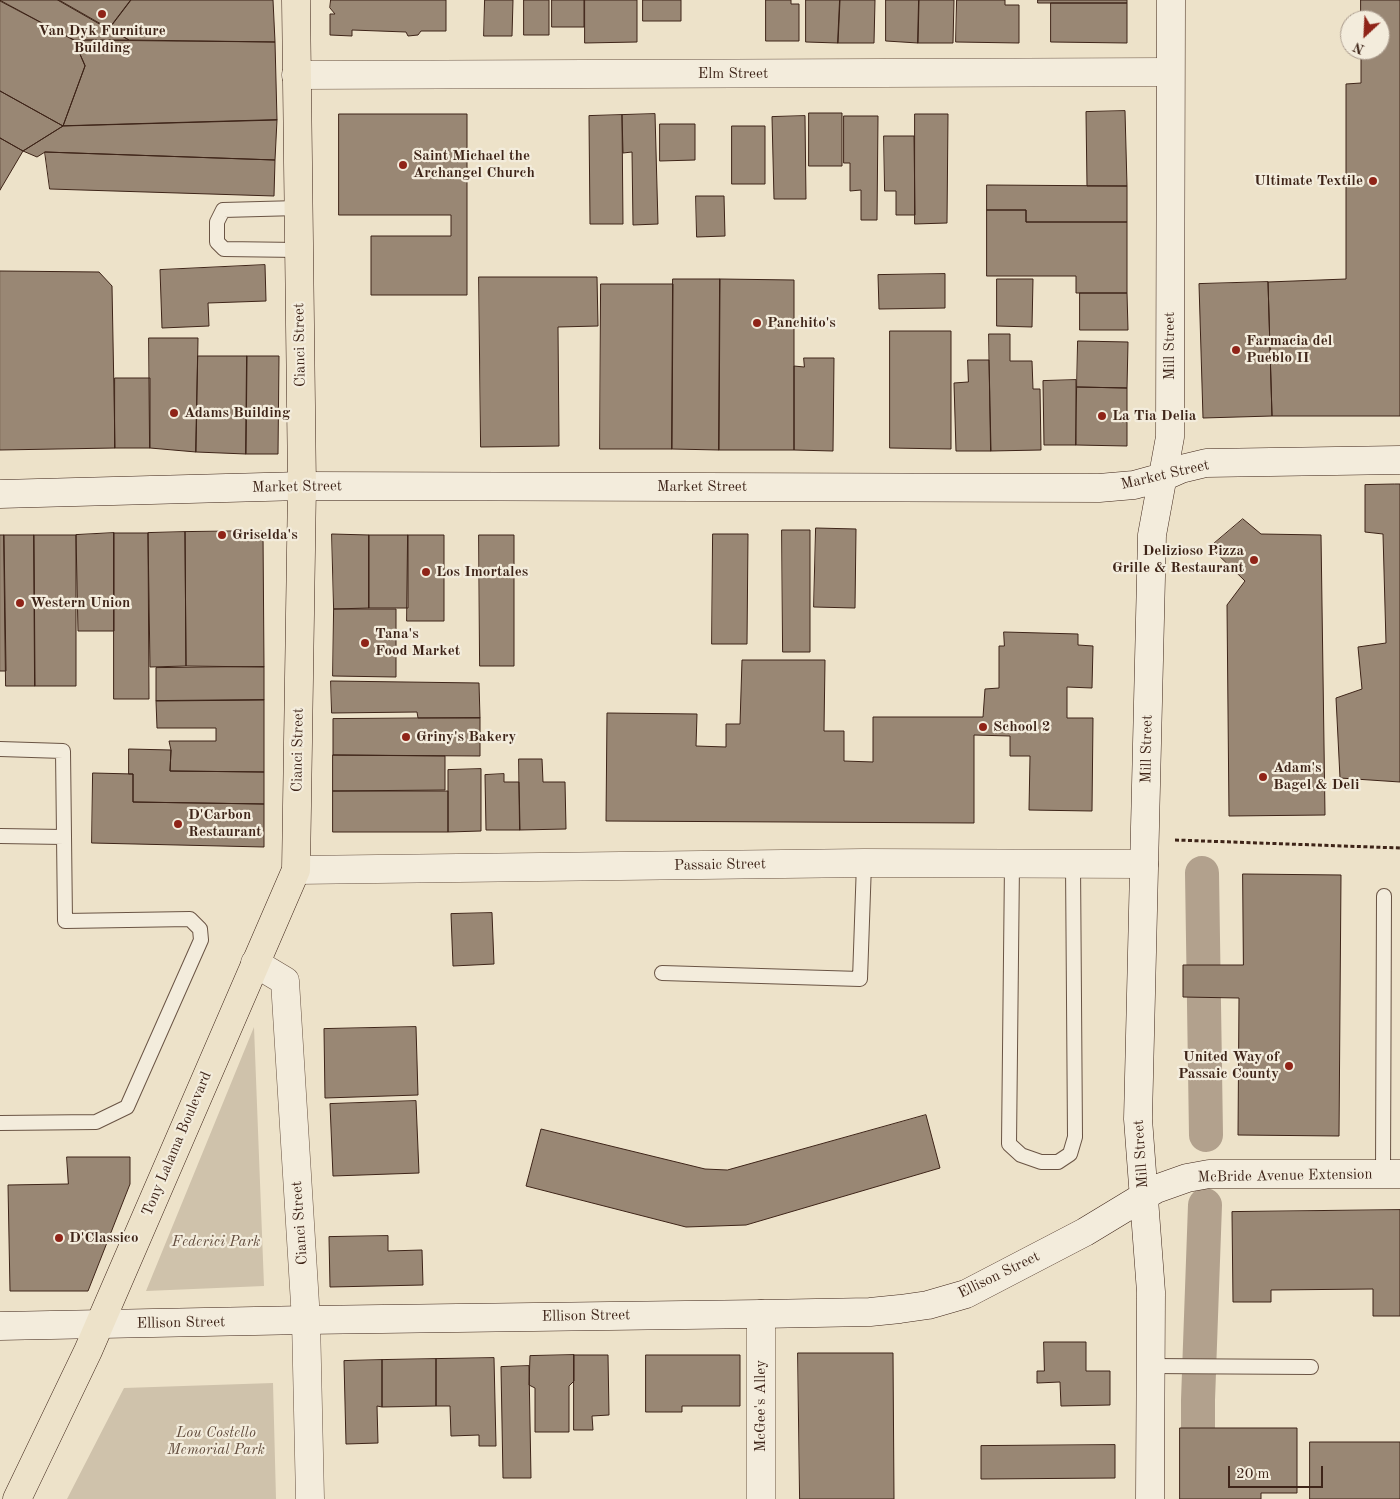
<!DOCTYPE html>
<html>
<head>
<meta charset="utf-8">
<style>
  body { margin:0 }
  #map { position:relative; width:1400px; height:1499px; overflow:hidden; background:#ede2c9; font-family:"Old Standard TT",serif }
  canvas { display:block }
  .north { position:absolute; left:1340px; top:10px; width:50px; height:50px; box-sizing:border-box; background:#f3ecdc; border:1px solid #ab9c8e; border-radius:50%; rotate:205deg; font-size:14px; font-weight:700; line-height:20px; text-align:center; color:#3e2418 }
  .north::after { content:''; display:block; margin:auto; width:18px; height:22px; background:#8f2418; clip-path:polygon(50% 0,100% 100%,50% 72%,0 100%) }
  .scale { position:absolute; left:1228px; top:1466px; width:95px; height:22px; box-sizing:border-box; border:2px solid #3e2418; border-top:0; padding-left:6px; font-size:15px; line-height:18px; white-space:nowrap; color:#3e2418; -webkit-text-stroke:4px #f3ecdc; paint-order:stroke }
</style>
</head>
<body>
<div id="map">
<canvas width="1400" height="1499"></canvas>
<div class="north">N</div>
<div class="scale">20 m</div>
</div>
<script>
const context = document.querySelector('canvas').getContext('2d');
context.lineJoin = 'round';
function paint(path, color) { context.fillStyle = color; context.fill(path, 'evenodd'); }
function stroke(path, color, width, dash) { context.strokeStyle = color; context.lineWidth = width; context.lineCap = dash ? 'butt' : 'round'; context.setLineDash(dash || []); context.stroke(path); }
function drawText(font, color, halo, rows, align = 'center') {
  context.font = font + ' "Old Standard TT",serif'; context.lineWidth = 4.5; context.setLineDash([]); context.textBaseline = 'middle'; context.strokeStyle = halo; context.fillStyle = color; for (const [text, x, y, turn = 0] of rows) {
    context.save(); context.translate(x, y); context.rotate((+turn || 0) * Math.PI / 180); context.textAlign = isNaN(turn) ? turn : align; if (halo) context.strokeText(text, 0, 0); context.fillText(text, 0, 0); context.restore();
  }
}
paint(new Path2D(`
  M 254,1027 L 264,1286 L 146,1291 Z
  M 273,1383 L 276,1499 L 67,1499 L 124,1388 Z`), '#cfc2ab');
stroke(new Path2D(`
  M 1202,873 L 1206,1135
  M 1198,1499 L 1198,1400 L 1205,1205`), '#b2a18d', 34);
const building = new Path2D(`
  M 0,0 L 59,0 L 129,40 L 74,40 Z
  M 58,0 L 131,0 L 109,29 Z
  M 131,0 L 273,0 L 275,42 L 129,40 L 109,29 Z
  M 331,0 L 446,0 L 446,31 L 421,31 L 418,35 L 408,36 L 406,32 L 352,30 L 352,36 L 330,35 L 330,14 L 335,14 L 330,8 Z
  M 485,0 L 513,0 L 512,36 L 484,36 Z
  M 524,0 L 549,0 L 549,35 L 524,35 Z
  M 552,0 L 584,0 L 584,27 L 552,27 Z
  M 585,0 L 637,0 L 637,42 L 585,43 Z
  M 643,0 L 681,0 L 681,21 L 643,21 Z
  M 766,0 L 791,0 L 791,4 L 799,4 L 799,41 L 766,41 Z
  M 806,0 L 840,0 L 838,43 L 806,42 Z
  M 840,0 L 875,0 L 874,43 L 838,43 Z
  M 886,0 L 919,0 L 918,43 L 886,41 Z
  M 919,0 L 954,0 L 953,43 L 918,43 Z
  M 957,0 L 1005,0 L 1005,5 L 1019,5 L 1019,43 L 956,42 Z
  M 1038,0 L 1127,0 L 1127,3 L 1038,3 Z
  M 1361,0 L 1400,0 L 1400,416 L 1272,416 L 1268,282 L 1346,279 L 1346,84 L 1361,83 L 1361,50 L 1380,50 L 1380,20 L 1361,20 Z
  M 0,1 L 74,40 L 85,66 L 63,126 L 0,91 Z
  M 1051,3 L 1127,3 L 1127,43 L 1051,42 Z
  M 74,40 L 275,42 L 277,120 L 63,126 L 85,66 Z
  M 0,91 L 63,126 L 23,151 L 0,138 Z
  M 1125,111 L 1127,186 L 1087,186 L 1086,112 Z
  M 809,113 L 842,113 L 842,166 L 809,166 Z
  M 339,114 L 467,114 L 467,295 L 371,295 L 371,236 L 451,236 L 451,215 L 339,215 Z
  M 655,114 L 658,224 L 633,225 L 632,152 L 623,153 L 622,115 Z
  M 915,114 L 948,114 L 947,223 L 915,224 Z
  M 622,115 L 623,224 L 590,224 L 589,116 Z
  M 805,116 L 806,199 L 774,199 L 772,117 Z
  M 844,116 L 878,116 L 877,220 L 861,220 L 861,190 L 850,191 L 850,163 L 844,163 Z
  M 277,120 L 275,160 L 45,152 L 37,157 L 23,151 L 63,126 Z
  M 660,124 L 695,124 L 695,160 L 660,161 Z
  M 732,126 L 765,126 L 765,184 L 732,184 Z
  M 884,136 L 914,136 L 915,215 L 896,215 L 896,191 L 885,191 Z
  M 0,138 L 23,151 L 0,190 Z
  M 45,152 L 275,160 L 274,196 L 50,189 Z
  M 987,185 L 1127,186 L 1127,222 L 1026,222 L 1026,210 L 987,210 Z
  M 696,196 L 724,196 L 725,236 L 697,237 Z
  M 987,210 L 1026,210 L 1026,222 L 1127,222 L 1127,293 L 1076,293 L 1076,276 L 987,276 Z
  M 265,265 L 266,301 L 208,303 L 209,326 L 162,328 L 160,270 Z
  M 0,271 L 99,272 L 112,286 L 115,448 L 0,450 Z
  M 945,274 L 945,308 L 879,309 L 878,275 Z
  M 479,277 L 597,277 L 598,326 L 558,327 L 559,446 L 481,447 Z
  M 673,279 L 720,279 L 719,450 L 672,449 Z
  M 720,279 L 794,280 L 794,450 L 719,450 Z
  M 997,279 L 1033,279 L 1032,327 L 997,326 Z
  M 1268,282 L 1272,416 L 1203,418 L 1199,284 Z
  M 601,284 L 673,284 L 672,449 L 600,449 Z
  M 1080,293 L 1127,293 L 1128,330 L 1080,330 Z
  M 890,331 L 951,331 L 951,449 L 890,448 Z
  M 989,334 L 1010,334 L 1010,361 L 1032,361 L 1033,389 L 1040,389 L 1041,450 L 991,451 Z
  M 149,338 L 198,338 L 196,452 L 150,448 Z
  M 1078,341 L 1128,342 L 1127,388 L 1077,387 Z
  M 198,356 L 247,356 L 246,454 L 196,452 Z
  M 247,356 L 279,356 L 278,454 L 246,454 Z
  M 804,358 L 834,358 L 833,451 L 794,450 L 794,366 L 804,367 Z
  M 968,360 L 989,360 L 991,451 L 956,451 L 954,383 L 968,382 Z
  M 115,378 L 150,378 L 150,448 L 115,448 Z
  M 1076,380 L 1076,445 L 1044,445 L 1043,381 Z
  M 1077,387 L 1127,388 L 1127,446 L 1076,445 Z
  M 1395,484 L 1400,484 L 1400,782 L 1340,778 L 1336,698 L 1362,689 L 1358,647 L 1386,643 L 1383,534 L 1365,532 L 1365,485 Z
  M 1243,519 L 1261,534 L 1321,535 L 1325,815 L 1229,816 L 1227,605 L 1245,581 L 1210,547 Z
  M 816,528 L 856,529 L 855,608 L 814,607 Z
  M 782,530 L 810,530 L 810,652 L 783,652 Z
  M 263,531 L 264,667 L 186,666 L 185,532 Z
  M 185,532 L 186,666 L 150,667 L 148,533 Z
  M 114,533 L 148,533 L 149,699 L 114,699 Z
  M 114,533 L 114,631 L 78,631 L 76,535 Z
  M 332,534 L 369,535 L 369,608 L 334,609 Z
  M 713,534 L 748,534 L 747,644 L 712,644 Z
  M 0,535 L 4,535 L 6,671 L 0,671 Z
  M 4,535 L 34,535 L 35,686 L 6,686 Z
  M 34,535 L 76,535 L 76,686 L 35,686 Z
  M 369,535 L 408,535 L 408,608 L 369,608 Z
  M 408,535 L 444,535 L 444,621 L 407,621 Z
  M 479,535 L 514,535 L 514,666 L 480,666 Z
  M 334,609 L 396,609 L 396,677 L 333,676 Z
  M 1004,632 L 1078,634 L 1078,645 L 1093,646 L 1092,688 L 1067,687 L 1067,718 L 1093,718 L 1092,811 L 1029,810 L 1030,756 L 1010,756 L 1010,736 L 974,735 L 974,823 L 606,821 L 607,713 L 697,714 L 696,746 L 726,747 L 726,724 L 740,724 L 742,660 L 825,660 L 824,731 L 844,731 L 844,761 L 873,762 L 873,717 L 983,717 L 985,689 L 999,688 L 999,646 L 1004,646 Z
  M 264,667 L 264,700 L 156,701 L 156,668 Z
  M 331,681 L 479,683 L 480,718 L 418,718 L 417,712 L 332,713 Z
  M 264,700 L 264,772 L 170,771 L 171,750 L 169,741 L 216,741 L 216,728 L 157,728 L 156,701 Z
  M 480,718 L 480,756 L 333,755 L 333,719 Z
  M 129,749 L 171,750 L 170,771 L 264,772 L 264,804 L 133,802 L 133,774 L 129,774 Z
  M 333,755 L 445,756 L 445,790 L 333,791 Z
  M 519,759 L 542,759 L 543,782 L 565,782 L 566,829 L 520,830 Z
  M 481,769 L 481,831 L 448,832 L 448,770 Z
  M 93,773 L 133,774 L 133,802 L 264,804 L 264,847 L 92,843 Z
  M 504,774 L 504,782 L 519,782 L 520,830 L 486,830 L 485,775 Z
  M 333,791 L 448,791 L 448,832 L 333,832 Z
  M 1243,874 L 1341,875 L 1339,1136 L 1238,1135 L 1239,998 L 1183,997 L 1183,965 L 1243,965 Z
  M 492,913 L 494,964 L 453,966 L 451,914 Z
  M 416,1027 L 418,1095 L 325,1098 L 324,1029 Z
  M 416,1101 L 419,1173 L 333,1176 L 330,1104 Z
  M 926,1115 L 940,1168 L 746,1225 L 686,1227 L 526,1186 L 541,1129 L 705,1169 L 727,1170 Z
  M 67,1157 L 130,1157 L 130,1184 L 88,1291 L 10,1291 L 8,1185 L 68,1184 Z
  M 1400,1210 L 1400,1316 L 1373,1316 L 1373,1289 L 1271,1290 L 1271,1302 L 1233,1302 L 1232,1212 Z
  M 388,1236 L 388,1251 L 422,1250 L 423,1285 L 330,1287 L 329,1237 Z
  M 1044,1342 L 1086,1342 L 1086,1371 L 1110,1371 L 1110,1405 L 1061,1406 L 1060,1382 L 1037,1383 L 1037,1371 L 1044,1371 Z
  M 798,1353 L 893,1353 L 894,1499 L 800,1499 Z
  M 574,1355 L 608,1355 L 609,1415 L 592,1416 L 593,1430 L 574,1430 Z
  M 574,1355 L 574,1381 L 569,1386 L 569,1432 L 535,1432 L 535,1388 L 529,1385 L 530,1356 Z
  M 646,1355 L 740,1355 L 740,1406 L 682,1406 L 682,1412 L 646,1412 Z
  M 494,1358 L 496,1446 L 479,1446 L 479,1435 L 451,1436 L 450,1406 L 436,1406 L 436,1359 Z
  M 436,1359 L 436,1406 L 382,1407 L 382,1360 Z
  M 382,1360 L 382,1407 L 377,1406 L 378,1443 L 346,1444 L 344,1361 Z
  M 529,1366 L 531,1478 L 503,1478 L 501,1367 Z
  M 1180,1428 L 1297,1428 L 1297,1493 L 1261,1493 L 1261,1499 L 1180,1499 Z
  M 1310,1442 L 1400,1442 L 1400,1499 L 1310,1499 Z
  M 1115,1445 L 1115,1478 L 981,1479 L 981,1446 Z`);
paint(building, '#998774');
stroke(building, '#3e2418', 1);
const lane = new Path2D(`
  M 298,208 L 223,210 L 217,222 L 217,242 L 224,249 L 298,250
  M 0,749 L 63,751 L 65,921 L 190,919 L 200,929 L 201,940 L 127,1107 L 96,1122 L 0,1123
  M 0,836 L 64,837
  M 1012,863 L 1009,1144 L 1021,1155 L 1041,1162 L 1058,1162 L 1070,1154 L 1075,1137 L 1073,863
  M 662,973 L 860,979 L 864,863
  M 1383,1174 L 1384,896
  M 1150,1366 L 1311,1367`);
const street = new Path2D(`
  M 296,75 L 1170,72
  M 296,870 L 864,863 L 1144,864
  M 255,963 L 285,981 L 306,1320 L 310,1499
  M 761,1314 L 761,1499`);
const secondary = new Path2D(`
  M 0,494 L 302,486 L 1099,488 L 1134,485 L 1163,477 L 1181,469 L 1206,463 L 1400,460
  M 0,1326 L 306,1320 L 761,1314 L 870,1312 L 900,1309 L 928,1305 L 966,1294 L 1085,1232 L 1156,1189 L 1187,1178 L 1209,1174 L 1400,1174
  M 1150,1499 L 1151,1292 L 1138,1119 L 1152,535 L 1170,437 L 1171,0`);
const primary = new Path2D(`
  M 17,1499 L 88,1351 L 296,870 L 302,486 L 296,0`);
stroke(lane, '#6a5444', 16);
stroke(street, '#6a5444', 29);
stroke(secondary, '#3e2418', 29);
stroke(primary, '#3e2418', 29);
stroke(new Path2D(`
  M 1175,840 L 1400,848`), '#3e2418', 3, [4, 2.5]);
stroke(lane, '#f3ecdc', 14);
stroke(street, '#f3ecdc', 28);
stroke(secondary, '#f3ecdc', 28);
stroke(primary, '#ede2c9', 28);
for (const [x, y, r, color] of [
  [102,14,5,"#8f2418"],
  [403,165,5,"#8f2418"],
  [1373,181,5,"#8f2418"],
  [757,323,5,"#8f2418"],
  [1236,350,5,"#8f2418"],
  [174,413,5,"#8f2418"],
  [1102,416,5,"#8f2418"],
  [222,535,5,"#8f2418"],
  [1254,560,5,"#8f2418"],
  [426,572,5,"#8f2418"],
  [20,603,5,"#8f2418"],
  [365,643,5,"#8f2418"],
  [983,727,5,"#8f2418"],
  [406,737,5,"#8f2418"],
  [1263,777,5,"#8f2418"],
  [178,824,5,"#8f2418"],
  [1289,1066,5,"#8f2418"],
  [59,1238,5,"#8f2418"]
]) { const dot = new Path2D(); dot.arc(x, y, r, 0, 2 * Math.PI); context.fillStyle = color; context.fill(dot); stroke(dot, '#f3ecdc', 2); }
drawText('bold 15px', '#3e2418', '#f3ecdc', [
  ["Van Dyk Furniture",102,31,"center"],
  ["Building",102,48,"center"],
  ["Saint Michael the",413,156],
  ["Archangel Church",413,173],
  ["Ultimate Textile",1363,181,"right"],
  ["Panchito's",767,323],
  ["Farmacia del",1246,341],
  ["Pueblo II",1246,358],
  ["Adams Building",184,413],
  ["La Tia Delia",1112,416],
  ["Griselda's",232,535],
  ["Delizioso Pizza",1244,551,"right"],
  ["Grille & Restaurant",1244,568,"right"],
  ["Los Imortales",436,572],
  ["Western Union",30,603],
  ["Tana's",375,634],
  ["Food Market",375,651],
  ["School 2",993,727],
  ["Griny's Bakery",416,737],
  ["Adam's",1273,768],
  ["Bagel & Deli",1273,785],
  ["D'Carbon",188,815],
  ["Restaurant",188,832],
  ["United Way of",1279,1057,"right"],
  ["Passaic County",1279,1074,"right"],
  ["D'Classico",69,1238]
], 'left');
drawText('15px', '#3e2418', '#f3ecdc', [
  ["Elm Street",733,74],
  ["Cianci Street",300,345,-91],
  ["Mill Street",1170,346,-90],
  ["Market Street",1165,475,-13],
  ["Market Street",297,487,-1],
  ["Market Street",702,487],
  ["Mill Street",1147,749,-89],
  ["Cianci Street",298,750,-89],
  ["Passaic Street",720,865,-1],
  ["Tony Lalama Boulevard",177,1144,-67],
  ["Mill Street",1141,1154,-94],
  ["McBride Avenue Extension",1285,1176,-1],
  ["Cianci Street",300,1223,-94],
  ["Ellison Street",999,1275,-26],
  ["Ellison Street",586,1316,-1],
  ["Ellison Street",181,1323,-1],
  ["McGee's Alley",761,1406,-90]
]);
drawText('italic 15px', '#624c3d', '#f3ecdc', [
  ["Federici Park",216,1242],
  ["Lou Costello",216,1433],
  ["Memorial Park",216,1450]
]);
</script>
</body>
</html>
